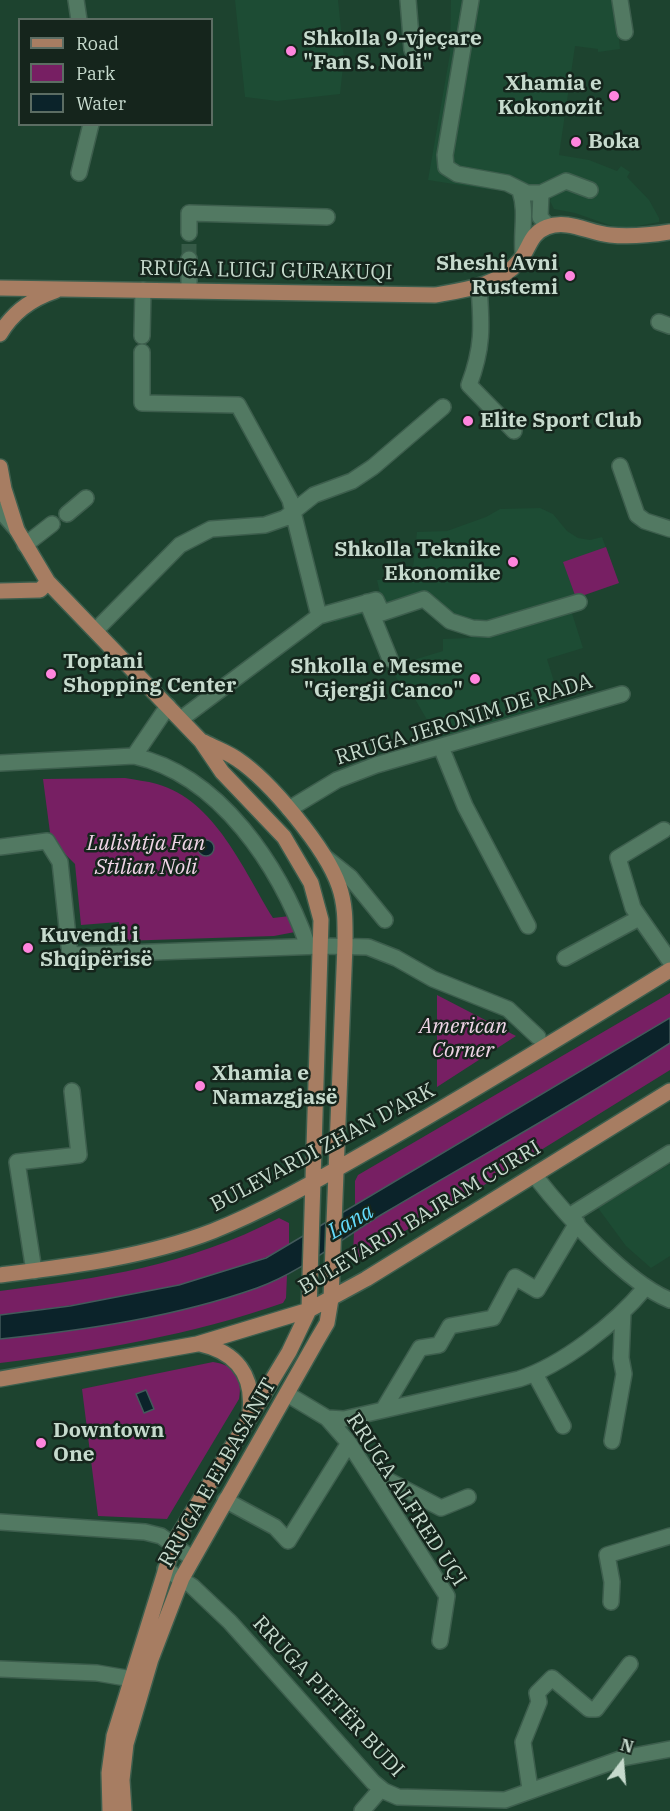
<!DOCTYPE html>
<html>
<head>
<meta charset="utf-8">
<style>
  body { margin:0 }
  #map { position:relative; width:670px; height:1811px; overflow:hidden; background:#1d432f; font-family:"IBM Plex Serif",serif }
  canvas { display:block }
  .legend { position:absolute; left:18px; top:18px; width:195px; height:108px; box-sizing:border-box; background:#15251c; border:2px solid #5c6d63; margin:0; padding:8px 10px; list-style:none; font-size:18px; color:#c6dacd }
  .legend li { display:flex; align-items:center; gap:12px; height:30px }
  .legend b { width:30px; border:2px solid #5c6d63 }
  .north { position:absolute; left:592px; top:1733px; width:60px; height:60px; -webkit-text-stroke:4px #15251c; paint-order:stroke; rotate:16deg; font-size:16px; font-weight:700; line-height:24px; text-align:center; color:#c6dacd }
  .north::after { content:''; display:block; margin:auto; width:21px; height:27px; background:#c6dacd; clip-path:polygon(50% 0,100% 100%,50% 72%,0 100%) }
</style>
</head>
<body>
<div id="map">
<canvas width="670" height="1811"></canvas>
<ul class="legend">
<li><b style="height:8px;background:#a77d62"></b>Road</li>
<li><b style="height:16px;background:#771f63"></b>Park</li>
<li><b style="height:16px;background:#0b232a"></b>Water</li>
</ul>
<div class="north">N</div>
</div>
<script>
const context = document.querySelector('canvas').getContext('2d');
context.lineJoin = 'round';
function paint(path, color) { context.fillStyle = color; context.fill(path, 'evenodd'); }
function stroke(path, color, width, dash) { context.strokeStyle = color; context.lineWidth = width; context.lineCap = dash ? 'butt' : 'round'; context.setLineDash(dash || []); context.stroke(path); }
function drawText(font, color, halo, rows, align = 'center') {
  context.font = font + ' "IBM Plex Serif",serif'; context.lineWidth = 5; context.setLineDash([]); context.textBaseline = 'middle'; context.strokeStyle = halo; context.fillStyle = color; for (const [text, x, y, turn = 0] of rows) {
    context.save(); context.translate(x, y); context.rotate((+turn || 0) * Math.PI / 180); context.textAlign = isNaN(turn) ? turn : align; if (halo) context.strokeText(text, 0, 0); context.fillText(text, 0, 0); context.restore();
  }
}
paint(new Path2D(`
  M 235,0 L 338,0 L 344,58 L 340,94 L 277,101 L 245,97 Z
  M 451,0 L 615,0 L 620,49 L 598,52 L 598,49 L 575,46 L 559,155 L 589,160 L 617,171 L 621,166 L 630,172 L 627,177 L 649,200 L 659,218 L 659,222 L 627,228 L 612,226 L 575,213 L 554,209 L 550,201 L 553,193 L 539,188 L 506,184 L 492,190 L 428,180 L 450,54 Z
  M 540,508 L 553,514 L 567,531 L 578,538 L 590,540 L 602,537 L 619,583 L 487,627 L 460,620 L 428,596 L 335,622 L 329,604 L 380,593 L 377,580 L 412,577 L 417,532 L 447,531 L 486,517 L 500,509 Z
  M 570,607 L 583,648 L 547,659 L 557,691 L 546,709 L 438,739 L 415,699 L 409,699 L 390,667 L 443,651 L 443,639 L 469,638 Z
  M 670,1164 L 670,1256 L 651,1268 L 626,1246 L 598,1208 Z`), '#1d4c34');
paint(new Path2D(`
  M 606,547 L 619,583 L 576,598 L 563,562 Z
  M 125,778 C 135,780 147,781 157,784 C 215,800 244,871 273,918 L 290,916 L 295,932 L 274,936 L 121,941 L 119,922 L 81,925 L 75,864 L 51,840 L 43,779 Z
  M 670,993 L 670,1018 L 355,1205 L 355,1181 L 358,1175 Z
  M 437,995 L 516,1036 L 437,1087 Z
  M 670,1043 L 670,1070 L 491,1181 L 362,1256 L 357,1258 L 353,1255 L 354,1231 Z
  M 279,1218 L 289,1223 L 289,1247 C 200,1290 97,1302 0,1315 L 0,1291 C 102,1278 186,1266 279,1218 Z
  M 287,1275 L 286,1298 L 283,1303 C 191,1335 97,1351 0,1363 L 0,1339 C 97,1328 196,1312 287,1275 Z
  M 213,1362 C 235,1365 243,1378 239,1399 L 167,1519 L 98,1516 L 82,1389 Z`), '#771f63');
const water = new Path2D(`
  M198 848a8 8 0 1 1 16 0a8 8 0 1 1-16 0Z
  M 670,1018 L 670,1043 C 578,1103 480,1156 386,1212 C 343,1237 304,1271 257,1288 C 175,1317 86,1330 0,1339 L 0,1315 L 70,1306 L 179,1285 L 266,1258 Z
  M 146,1390 L 154,1409 L 144,1413 L 136,1394 Z`);
paint(water, '#0b232a');
stroke(water, '#435a5b', 1.5);
stroke(new Path2D(`
  M 189,259 L 189,233`), '#365a47', 15, [15, 8]);
const minor = new Path2D(`
  M 76,0 L 79,20
  M 408,0 L 412,50
  M 471,0 L 445,155 L 446,167 L 457,174 L 507,183 L 527,193 L 541,193 L 566,181 L 590,190
  M 620,0 L 625,32
  M 79,173 L 91,124
  M 520,191 C 527,211 521,232 523,253
  M 541,193 L 540,217 L 548,226
  M 189,233 L 189,213 L 327,217
  M 189,259 L 189,290
  M 479,287 C 482,327 483,348 469,385 L 514,431
  M 659,322 L 670,326
  M 142,336 L 143,290
  M 142,352 L 142,403 L 238,405 L 290,500 L 319,616
  M 620,466 L 637,515 L 645,521 L 670,529
  M 0,510 L 17,530
  M 67,514 L 86,498
  M 25,545 L 52,524
  M 367,602 L 390,659
  M 96,630 L 180,545 L 211,529 L 265,525 L 285,518 L 314,495 L 352,481 L 373,467 L 443,407
  M 181,719 L 319,616 L 376,600 L 382,613 L 424,599 L 450,621 L 472,628 L 488,629 L 579,602
  M 441,747 L 465,806 L 528,926
  M 134,756 L 168,706
  M 0,763 L 134,756 C 220,775 280,867 308,946
  M 289,809 L 337,780 L 376,765 L 622,694
  M 664,830 L 618,858 L 633,908 L 670,961
  M 0,847 L 47,841 L 60,862 L 70,955 L 322,946 L 368,947 L 396,958 L 433,979 L 508,1009 L 538,1037
  M 325,857 L 350,877 L 385,920
  M 565,958 L 639,918
  M 535,1176 C 564,1213 626,1283 670,1300
  M 569,1216 L 670,1153
  M 34,1271 L 17,1162 L 79,1155 L 72,1091
  M 535,1374 L 563,1426
  M 287,1394 L 327,1418 L 344,1419 L 519,1379 C 563,1365 616,1323 645,1288
  M 383,1410 L 420,1348 L 439,1345 L 450,1326 L 493,1318 L 515,1277 L 537,1290 L 577,1223
  M 327,1418 L 349,1443 L 447,1596 L 440,1641
  M 612,1441 L 624,1374 L 621,1358 L 623,1312
  M 366,1469 L 441,1508 L 468,1497
  M 225,1500 L 275,1527 L 288,1541 L 349,1443
  M 0,1522 L 145,1532 L 161,1536 L 192,1558
  M 165,1569 L 192,1586 L 230,1622 L 373,1782 L 384,1791 L 398,1797 L 505,1800 L 623,1758 L 670,1749
  M 611,1602 L 612,1582 L 607,1555 L 670,1536
  M 0,1669 L 97,1673 L 144,1681
  M 530,1789 L 523,1742 L 539,1702 L 537,1693 L 552,1678 L 589,1709 L 596,1709 L 630,1664
  M 362,1811 L 381,1789`);
const major = new Path2D(`
  M 0,288 L 435,295 C 464,290 499,286 519,261 C 530,249 529,234 547,227 C 568,219 589,233 610,235 C 629,237 651,235 670,232
  M 0,334 C 13,312 31,299 55,291
  M 0,467 L 4,489 L 17,530 L 48,582 L 201,741 L 222,772 L 284,837 L 311,883 L 321,920 L 309,1310 L 289,1352 L 174,1543 L 114,1736 L 109,1773 L 110,1811
  M 0,591 L 40,590 L 48,582
  M 0,1275 C 71,1266 146,1257 213,1231 C 273,1207 329,1173 386,1141 C 482,1086 576,1028 670,970
  M 200,1344 C 236,1352 254,1375 250,1412
  M 0,1379 L 197,1344 L 309,1310 L 366,1279 L 670,1091
  M 124,1811 L 122,1780 L 126,1744 L 151,1659 L 182,1578 L 317,1340 L 327,1323 L 331,1299 L 345,945 C 345,925 346,906 339,886 C 326,848 270,781 237,759 C 227,752 215,748 204,742`);
stroke(minor, '#3d5e4d', 18);
stroke(major, '#3d5e4d', 18);
stroke(minor, '#527962', 15);
stroke(major, '#a77d62', 15);
for (const [x, y, r, color] of [
  [291,51,6,"#ff85de"],
  [614,96,6,"#ff85de"],
  [576,142,6,"#ff85de"],
  [570,276,6,"#ff85de"],
  [468,421,6,"#ff85de"],
  [513,562,6,"#ff85de"],
  [51,674,6,"#ff85de"],
  [475,679,6,"#ff85de"],
  [28,948,6,"#ff85de"],
  [200,1086,6,"#ff85de"],
  [41,1443,6,"#ff85de"]
]) { const dot = new Path2D(); dot.arc(x, y, r, 0, 2 * Math.PI); context.fillStyle = color; context.fill(dot); stroke(dot, '#15251c', 2); }
drawText('bold 21px', '#c6dacd', '#15251c', [
  ["Shkolla 9-vjeçare",303,39],
  ["\"Fan S. Noli\"",303,63],
  ["Xhamia e",602,84,"right"],
  ["Kokonozit",602,108,"right"],
  ["Boka",588,142],
  ["Sheshi Avni",558,264,"right"],
  ["Rustemi",558,288,"right"],
  ["Elite Sport Club",480,421],
  ["Shkolla Teknike",501,550,"right"],
  ["Ekonomike",501,574,"right"],
  ["Toptani",63,662],
  ["Shopping Center",63,686],
  ["Shkolla e Mesme",463,667,"right"],
  ["\"Gjergji Canco\"",463,691,"right"],
  ["Kuvendi i",40,936],
  ["Shqipërisë",40,960],
  ["Xhamia e",212,1074],
  ["Namazgjasë",212,1098],
  ["Downtown",53,1431],
  ["One",53,1455]
], 'left');
drawText('21px', '#c6dacd', '#15251c', [
  ["RRUGA LUIGJ GURAKUQI",266,271,1],
  ["RRUGA JERONIM DE RADA",464,720,-17],
  ["BULEVARDI ZHAN D'ARK",323,1148,-28],
  ["BULEVARDI BAJRAM CURRI",420,1218,-31],
  ["RRUGA E ELBASANIT",218,1473,-60],
  ["RRUGA ALFRED UÇI",406,1500,57],
  ["RRUGA PJETËR BUDI",328,1697,47]
]);
drawText('italic 21px', '#f0d5e7', '#15251c', [
  ["Lulishtja Fan",146,844],
  ["Stilian Noli",146,868],
  ["American",463,1027],
  ["Corner",463,1051]
]);
drawText('italic 22px', '#63dafa', '#15251c', [
  ["Lana",351,1222,-30]
]);
</script>
</body>
</html>
